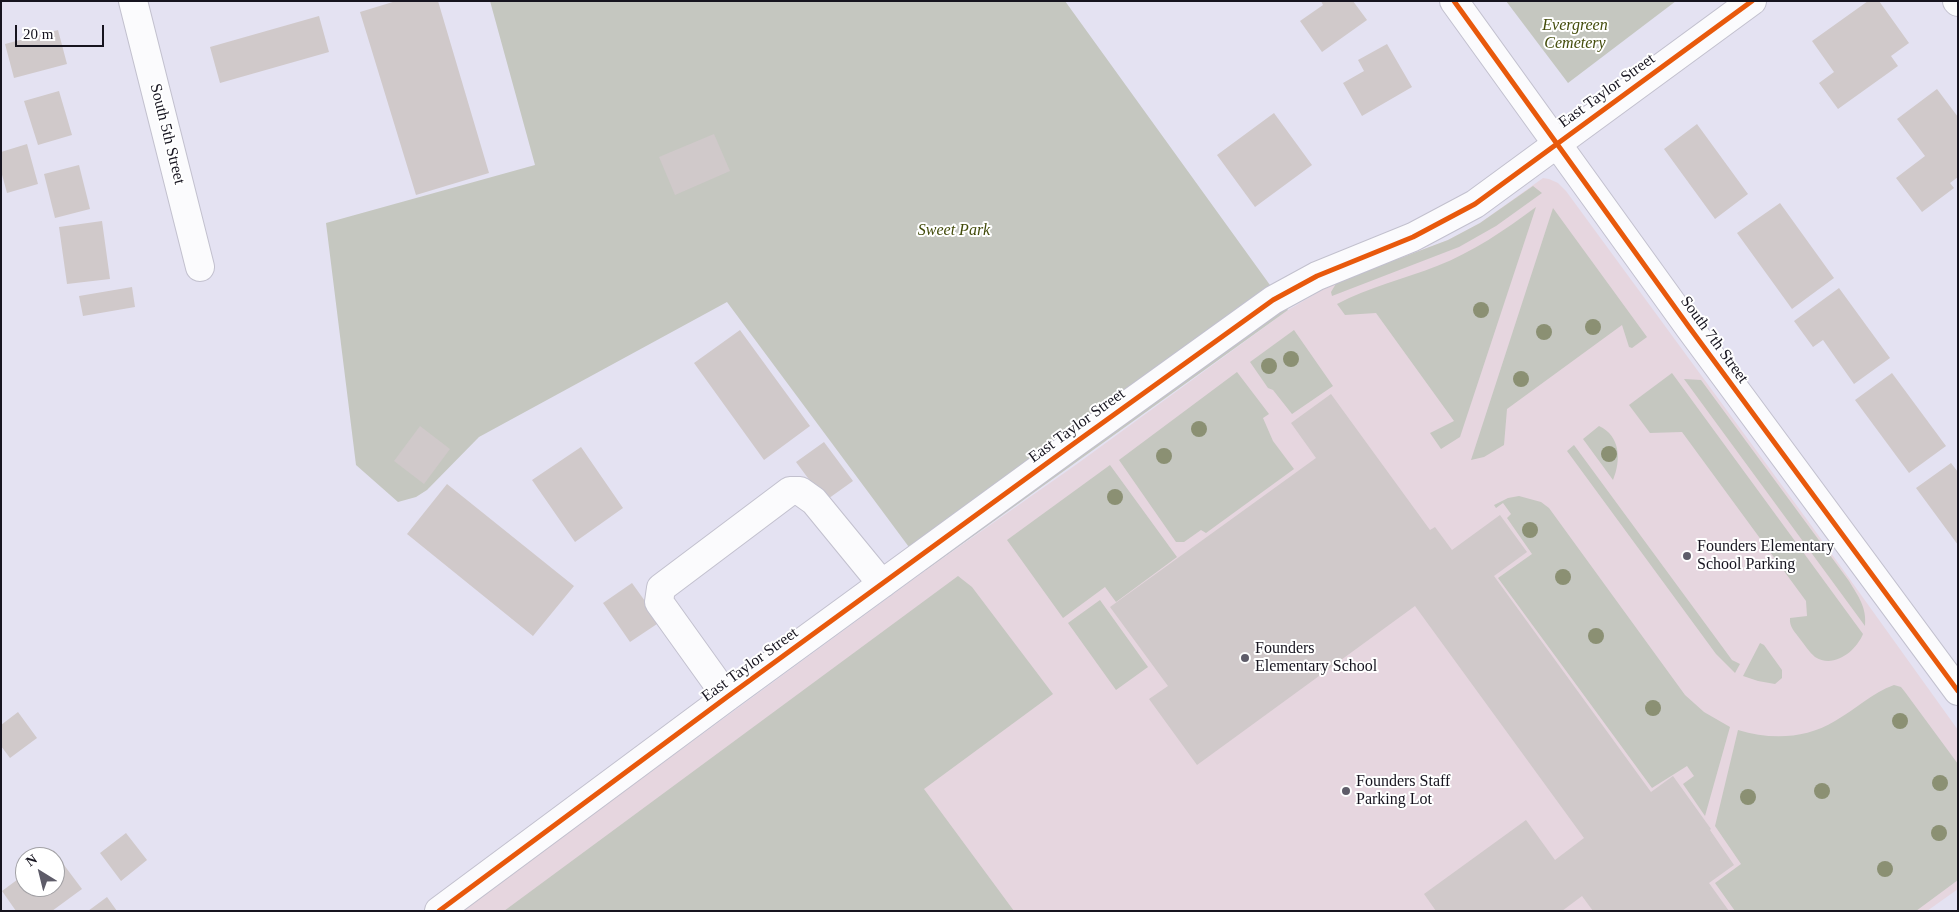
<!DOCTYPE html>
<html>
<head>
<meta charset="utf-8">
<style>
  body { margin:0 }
  #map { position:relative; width:1959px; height:912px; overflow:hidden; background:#e4e2f2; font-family:Georgia,serif }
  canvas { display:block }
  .frame { position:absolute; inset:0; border:2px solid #16141f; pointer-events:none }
  .north { position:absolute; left:15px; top:847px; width:50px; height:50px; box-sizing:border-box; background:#fff; border:1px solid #a2a1a5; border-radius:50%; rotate:324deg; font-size:14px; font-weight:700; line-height:20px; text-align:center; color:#16141f }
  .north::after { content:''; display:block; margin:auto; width:18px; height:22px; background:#5e5c69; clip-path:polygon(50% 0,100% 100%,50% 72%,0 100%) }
  .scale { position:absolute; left:15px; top:25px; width:89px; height:22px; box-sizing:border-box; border:2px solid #16141f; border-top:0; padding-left:6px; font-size:15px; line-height:18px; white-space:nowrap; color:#16141f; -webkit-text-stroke:4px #fff; paint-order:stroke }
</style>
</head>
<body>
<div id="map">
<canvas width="1959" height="912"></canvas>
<div class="frame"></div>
<div class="north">N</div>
<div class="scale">20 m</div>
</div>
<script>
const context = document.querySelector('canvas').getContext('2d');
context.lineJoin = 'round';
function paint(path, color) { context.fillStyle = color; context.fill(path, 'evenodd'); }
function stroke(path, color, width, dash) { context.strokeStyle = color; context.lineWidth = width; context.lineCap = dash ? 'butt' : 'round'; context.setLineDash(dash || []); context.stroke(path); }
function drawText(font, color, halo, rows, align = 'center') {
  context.font = font + ' Georgia,serif'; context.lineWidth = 4; context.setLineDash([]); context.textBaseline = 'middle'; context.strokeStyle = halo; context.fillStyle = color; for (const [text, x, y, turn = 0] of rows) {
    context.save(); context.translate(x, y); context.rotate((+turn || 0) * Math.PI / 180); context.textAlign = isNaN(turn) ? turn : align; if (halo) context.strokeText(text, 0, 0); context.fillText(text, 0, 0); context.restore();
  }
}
paint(new Path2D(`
  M 1543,178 L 1549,179 L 1558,183 L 1566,191 L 1808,521 L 1958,730 L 1958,889 L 1927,911 L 461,911 L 926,570 L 1077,464 L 1288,310 L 1332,284 L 1448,240 L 1480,223 Z`), '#e6d6df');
paint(new Path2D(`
  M 490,1 L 1065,1 L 1288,310 L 926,570 L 727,302 L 479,437 L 427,490 L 416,497 L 398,502 L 356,465 L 326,223 L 535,165 Z
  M 1506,1 L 1676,1 L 1568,83 Z
  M 1533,186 L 1542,193 L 1496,226 L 1459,247 L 1332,296 L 1331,292 L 1337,282 L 1448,240 L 1480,223 Z
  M 1536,207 L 1460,437 L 1441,449 L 1430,433 L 1454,421 L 1376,313 L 1345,315 L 1337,304 C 1369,287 1404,279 1437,266 C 1473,252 1505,230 1536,207 Z
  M 1553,208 L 1647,337 L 1632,348 L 1629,347 L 1622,325 L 1507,409 L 1504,445 L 1484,457 L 1471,460 Z
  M 1294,330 L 1333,386 L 1292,414 L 1273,390 L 1268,388 L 1250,362 Z
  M 1237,372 L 1269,414 L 1263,418 L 1273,441 L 1294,469 L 1206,533 L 1201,530 L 1184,542 L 1176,542 L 1119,460 Z
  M 1672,373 L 1863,634 C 1856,651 1834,669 1815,657 C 1809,652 1805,645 1800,639 C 1795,632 1789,627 1790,618 L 1807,616 L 1806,601 L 1682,432 L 1650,433 L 1629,405 Z
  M 1684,379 L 1701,380 L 1849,581 C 1858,596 1867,607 1865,626 Z
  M 1599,426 C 1621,436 1621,461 1613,480 L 1583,439 Z
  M 1574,445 L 1732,660 L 1740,664 L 1735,673 L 1716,654 L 1567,451 Z
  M 1110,465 L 1177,557 L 1116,602 L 1105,587 L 1063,618 L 1007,540 Z
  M 1519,496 L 1541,502 L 1549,508 L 1685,695 L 1704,712 L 1730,727 L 1705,816 L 1683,784 L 1694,776 L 1687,766 L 1652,788 L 1498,578 L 1532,554 L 1507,518 L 1511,514 L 1503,503 L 1496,508 L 1494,505 L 1508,498 Z
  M 958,576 L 972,587 L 1053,694 L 924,789 L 1014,911 L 504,911 Z
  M 1100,600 L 1148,667 L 1116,690 L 1068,623 Z
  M 1760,643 L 1764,645 L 1782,670 L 1782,678 L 1775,684 L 1758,681 L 1743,676 Z
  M 1894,685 L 1901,687 L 1905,692 L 1958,764 L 1958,880 L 1916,911 L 1735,911 L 1715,883 L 1741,864 L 1715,826 L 1738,730 C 1771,740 1805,739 1835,721 C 1856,709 1872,693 1894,685 Z`), '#c5c7c0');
paint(new Path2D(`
  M 396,1 L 438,1 L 489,173 L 416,195 L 360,12 Z
  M 1321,1 L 1353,1 L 1367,20 L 1322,52 L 1300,21 L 1323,5 Z
  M 1868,1 L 1879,1 L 1909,43 L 1891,56 L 1898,66 L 1838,109 L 1819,83 L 1834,72 L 1812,41 Z
  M 319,16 L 329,52 L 220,83 L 210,47 Z
  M 58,30 L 67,64 L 14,78 L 5,44 Z
  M 1387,44 L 1412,87 L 1362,116 L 1343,83 L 1364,71 L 1358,60 Z
  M 1937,89 L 1958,117 L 1958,177 L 1950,183 L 1954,188 L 1922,212 L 1896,178 L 1925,156 L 1897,119 Z
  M 59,91 L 72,135 L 38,145 L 24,101 Z
  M 1274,113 L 1312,165 L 1255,207 L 1217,155 Z
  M 1697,124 L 1748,194 L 1715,219 L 1664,149 Z
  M 714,134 L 730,171 L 675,195 L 659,157 Z
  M 27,144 L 38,184 L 7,193 L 1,171 L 1,152 Z
  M 79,165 L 90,209 L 55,218 L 44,174 Z
  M 1780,203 L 1834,278 L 1792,309 L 1737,233 Z
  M 102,221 L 110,279 L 67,284 L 59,227 Z
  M 132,287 L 135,307 L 83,316 L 79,296 Z
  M 1839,288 L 1890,358 L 1854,384 L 1823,340 L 1813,347 L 1794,321 Z
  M 740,330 L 810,426 L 764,460 L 694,363 Z
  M 1892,373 L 1946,446 L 1909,473 L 1855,400 Z
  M 1331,394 L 1430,530 L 1435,527 L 1452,550 L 1500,515 L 1527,552 L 1494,576 L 1651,792 L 1673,776 L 1711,829 L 1710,830 L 1734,865 L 1709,883 L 1729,911 L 1593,911 L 1582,896 L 1562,911 L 1436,911 L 1424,894 L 1526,820 L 1555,860 L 1584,838 L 1415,606 L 1197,765 L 1149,699 L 1168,686 L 1110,607 L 1316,458 L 1291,423 Z
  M 420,426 L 450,449 L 424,484 L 394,461 Z
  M 824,442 L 853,481 L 825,501 L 796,462 Z
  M 581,447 L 623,508 L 575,542 L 532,480 Z
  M 1951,463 L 1958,472 L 1958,545 L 1916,488 Z
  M 447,484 L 574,586 L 533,636 L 407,534 Z
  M 632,583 L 660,622 L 630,642 L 603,603 Z
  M 18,712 L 37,738 L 10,758 L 1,746 L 1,725 Z
  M 126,833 L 147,860 L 121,881 L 100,853 Z
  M 55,853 L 82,889 L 52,911 L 16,911 L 2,891 L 25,874 L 25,887 L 55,887 L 55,857 L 49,857 Z
  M 107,897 L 117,911 L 88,911 Z`), '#d0c9ca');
const minor = new Path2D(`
  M 133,1 L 200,267
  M 1454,1 L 1689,327 L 1958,691
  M 1957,1 L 1958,2
  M 727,697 L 659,602 L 661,588 L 790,491 L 800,491 L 814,501 L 882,584
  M 439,911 L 727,697 L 1076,442 L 1273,300 L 1317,276 L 1413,237 L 1475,204 L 1752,1`);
stroke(minor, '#c2c0ce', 30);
stroke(minor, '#fbfbfd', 28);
stroke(new Path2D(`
  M 1454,1 L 1689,327 L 1958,691
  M 439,911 L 727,697 L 1076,442 L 1273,300 L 1317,276 L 1413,237 L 1475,204 L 1752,1`), '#e8590c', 5);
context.fillStyle = '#8b9073';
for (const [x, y] of [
  [1481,310],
  [1593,327],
  [1544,332],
  [1291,359],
  [1269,366],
  [1521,379],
  [1199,429],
  [1609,454],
  [1164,456],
  [1115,497],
  [1530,530],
  [1563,577],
  [1596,636],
  [1653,708],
  [1900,721],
  [1940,783],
  [1822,791],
  [1748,797],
  [1939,833],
  [1885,869]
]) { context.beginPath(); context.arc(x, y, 8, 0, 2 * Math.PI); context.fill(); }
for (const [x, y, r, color] of [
  [1687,556,5,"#5e5c69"],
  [1245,658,5,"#5e5c69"],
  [1346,791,5,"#5e5c69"]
]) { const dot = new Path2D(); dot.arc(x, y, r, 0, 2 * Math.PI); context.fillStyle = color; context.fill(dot); stroke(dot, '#fff', 2); }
drawText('italic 16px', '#434c0b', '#fff', [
  ["Evergreen",1575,26],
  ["Cemetery",1575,44],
  ["Sweet Park",954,231]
]);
drawText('16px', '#16141f', '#fff', [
  ["East Taylor Street",1607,91,-36],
  ["South 5th Street",167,134,76],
  ["South 7th Street",1714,340,54],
  ["East Taylor Street",1077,426,-36],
  ["East Taylor Street",750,665,-36]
]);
drawText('16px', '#16141f', '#fff', [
  ["Founders Elementary",1697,547],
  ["School Parking",1697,565],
  ["Founders",1255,649],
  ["Elementary School",1255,667],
  ["Founders Staff",1356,782],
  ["Parking Lot",1356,800]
], 'left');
</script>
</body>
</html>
